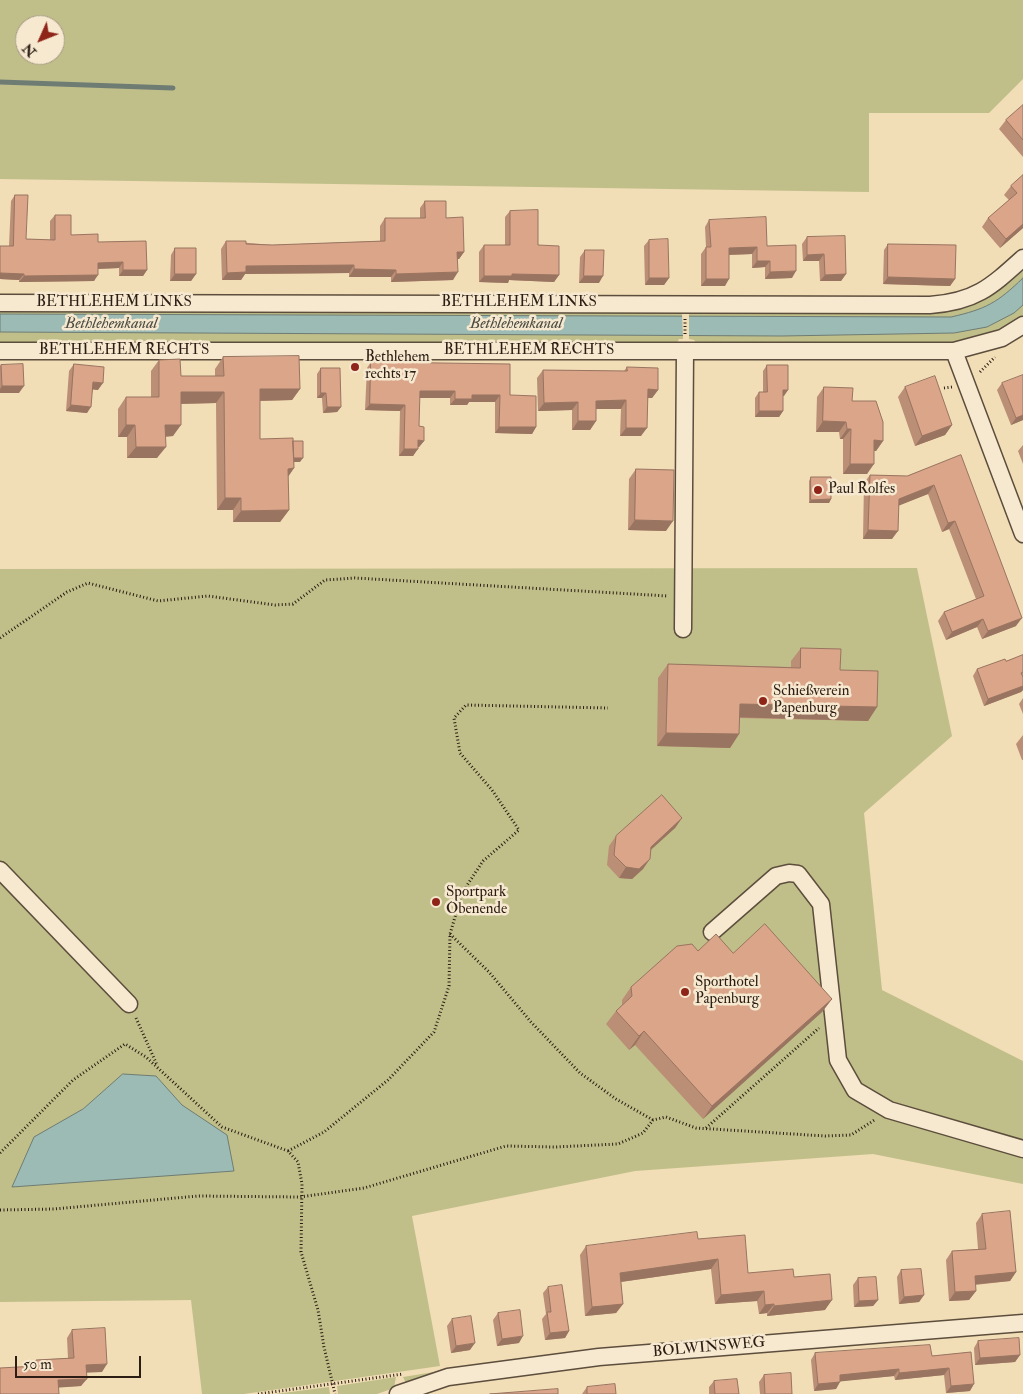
<!DOCTYPE html>
<html>
<head>
<meta charset="utf-8">
<style>
  body { margin:0 }
  #map { position:relative; width:1023px; height:1394px; overflow:hidden; background:#f1ddb6; font-family:"IM FELL Double Pica",serif }
  canvas { display:block }
  .north { position:absolute; left:15px; top:15px; width:50px; height:50px; box-sizing:border-box; background:#f6e9d0; border:1px solid #a59784; border-radius:50%; rotate:226deg; font-size:14px; font-weight:700; line-height:20px; text-align:center; color:#2b1d13 }
  .north::after { content:''; display:block; margin:auto; width:18px; height:22px; background:#8f2418; clip-path:polygon(50% 0,100% 100%,50% 72%,0 100%) }
  .scale { position:absolute; left:15px; top:1356px; width:126px; height:22px; box-sizing:border-box; border:2px solid #2b1d13; border-top:0; padding-left:6px; font-size:15px; line-height:18px; white-space:nowrap; color:#2b1d13; -webkit-text-stroke:4px #f6e9d0; paint-order:stroke }
</style>
</head>
<body>
<div id="map">
<canvas width="1023" height="1394"></canvas>
<div class="north">N</div>
<div class="scale">50 m</div>
</div>
<script>
const context = document.querySelector('canvas').getContext('2d');
context.lineJoin = 'round';
function paint(path, color) { context.fillStyle = color; context.fill(path, 'evenodd'); }
function stroke(path, color, width, dash) { context.strokeStyle = color; context.lineWidth = width; context.lineCap = dash ? 'butt' : 'round'; context.setLineDash(dash || []); context.stroke(path); }
function drawText(font, color, halo, rows, align = 'center') {
  context.font = font + ' "IM FELL Double Pica",serif'; context.lineWidth = 5; context.setLineDash([]); context.textBaseline = 'middle'; context.strokeStyle = halo; context.fillStyle = color; for (const [text, x, y, turn = 0] of rows) {
    context.save(); context.translate(x, y); context.rotate((+turn || 0) * Math.PI / 180); context.textAlign = isNaN(turn) ? turn : align; if (halo) context.strokeText(text, 0, 0); context.fillText(text, 0, 0); context.restore();
  }
}
paint(new Path2D(`
  M 0,0 L 1023,0 L 1023,79 L 989,113 L 869,113 L 869,192 L 0,179 ZM 25,25 L 55,25 L 55,55 L 25,55 Z
  M 1023,265 L 1023,316 C 1000,332 976,338 949,344 L 697,344 L 694,340 L 689,339 L 689,335 L 683,335 L 683,339 L 679,339 L 677,343 L 0,344 L 0,310 L 682,310 L 683,317 L 688,317 L 689,309 L 946,309 Z
  M 917,568 L 952,736 L 864,813 L 882,990 L 1023,1061 L 1023,1184 L 873,1154 L 635,1171 L 412,1216 L 440,1366 L 244,1394 L 202,1394 L 191,1300 L 0,1302 L 0,569 Z
  M 440,1371 L 440,1375 L 407,1385 L 403,1377 Z
  M 396,1377 L 394,1388 L 377,1394 L 338,1394 L 337,1386 Z
  M 329,1387 L 330,1394 L 275,1394 Z`), '#c0bf89');
const water = new Path2D(`
  M 1023,278 L 1023,305 L 1014,313 L 987,327 L 954,333 L 782,336 L 0,332 L 0,314 L 951,317 C 986,309 997,303 1023,278 Z
  M 123,1074 L 156,1076 L 182,1105 L 227,1135 L 234,1171 L 12,1187 L 34,1137 L 83,1109 Z`);
paint(water, '#9cbbb4');
stroke(water, '#6f7c74', 1);
paint(new Path2D(`
  M 682,314 L 689,314 L 689,337 L 683,337 Z`), '#f1ddb6');
stroke(new Path2D(`
  M 0,82 L 173,88`), '#6f7c74', 5);
const minor = new Path2D(`
  M 0,303 L 930,305 C 975,302 991,287 1023,258
  M 0,351 L 954,351 L 1002,338 L 1023,325
  M 954,351 L 1023,534
  M 683,629 L 685,351
  M 0,870 L 129,1004
  M 712,932 L 776,876 L 789,873 L 798,874 L 821,904 L 838,1060 L 855,1090 L 889,1110 L 1023,1149
  M 398,1394 L 448,1377 L 599,1357 L 1023,1323`);
stroke(minor, '#5c4d3c', 19);
stroke(new Path2D(`
  M 685,319 L 685,336
  M 980,372 L 995,357
  M 944,388 L 952,387
  M 0,638 L 67,592 L 88,583 L 158,601 L 208,596 L 275,605 L 293,604 L 325,580 L 355,578 L 668,596
  M 450,934 L 489,972 L 531,1022 L 580,1073 L 616,1099 L 653,1120
  M 136,1018 L 157,1065
  M 706,1128 L 819,1028
  M 288,1151 L 324,1132 L 388,1080 L 434,1032 L 449,986 L 450,934 L 462,893 L 483,861 L 519,830 L 492,790 L 460,753 L 454,718 L 466,705 L 608,708
  M 0,1153 L 73,1080 L 125,1044 L 146,1057 L 222,1127 L 288,1151 L 298,1162 L 302,1184 L 301,1252 L 318,1310 L 324,1347 L 335,1394
  M 0,1210 L 54,1209 L 198,1196 L 300,1197 L 364,1188 L 506,1146 L 555,1147 L 618,1144 L 643,1133 L 653,1120 L 666,1117 L 696,1128 L 825,1136 L 851,1135 L 876,1119
  M 258,1394 L 403,1374`), '#2b1d13', 3, [1, 2.5]);
stroke(minor, '#f6e9d0', 16);
paint(new Path2D(`
  M 1023,105 L 1023,157 L 999,129 L 1006,120 Z
  M 1023,175 L 1023,228 L 1000,248 L 982,227 L 988,218 L 1009,200 L 1004,195 L 1011,186 Z
  M 15,195 L 26,239 L 50,240 L 50,221 L 55,215 L 71,235 L 98,242 L 147,270 L 143,276 L 119,276 L 119,268 L 98,269 L 94,281 L 19,282 L 19,280 L 0,279 L 0,246 L 9,246 L 11,201 Z
  M 425,201 L 464,252 L 459,259 L 458,259 L 453,280 L 391,282 L 391,277 L 349,277 L 349,273 L 245,274 L 241,280 L 222,280 L 221,249 L 226,241 L 272,245 L 380,241 L 380,226 L 385,218 L 420,218 L 420,208 Z
  M 510,211 L 538,245 L 559,275 L 554,282 L 509,280 L 508,283 L 479,282 L 479,252 L 484,245 L 505,245 L 505,217 Z
  M 709,220 L 767,246 L 792,278 L 765,279 L 765,267 L 752,268 L 752,254 L 729,255 L 725,286 L 701,286 L 701,254 L 706,247 L 705,227 Z
  M 807,237 L 846,274 L 841,281 L 820,281 L 819,261 L 803,261 L 802,244 Z
  M 649,240 L 669,278 L 664,285 L 645,285 L 644,246 Z
  M 888,244 L 955,279 L 950,286 L 883,284 L 884,250 Z
  M 175,248 L 196,274 L 191,281 L 170,281 L 171,255 Z
  M 585,250 L 599,283 L 579,283 L 580,257 Z
  M 223,357 L 300,389 L 292,400 L 260,401 L 260,439 L 293,441 L 300,462 L 294,462 L 294,468 L 288,476 L 289,510 L 280,522 L 233,522 L 233,510 L 217,510 L 216,403 L 181,404 L 173,436 L 165,437 L 157,458 L 127,458 L 127,437 L 118,437 L 118,409 L 126,397 L 151,397 L 151,371 L 159,360 L 181,376 L 215,376 L 215,369 Z
  M 371,362 L 510,395 L 536,427 L 532,434 L 495,433 L 495,402 L 469,402 L 467,405 L 450,405 L 450,398 L 419,398 L 419,426 L 424,441 L 419,447 L 418,447 L 413,456 L 399,456 L 400,411 L 365,410 L 367,368 Z
  M 74,364 L 98,390 L 93,389 L 87,413 L 66,411 L 69,371 Z
  M 1,365 L 19,393 L 0,393 L 0,366 Z
  M 767,365 L 788,390 L 783,396 L 783,411 L 779,417 L 755,417 L 755,398 L 759,392 L 763,392 L 763,371 Z
  M 627,367 L 658,390 L 652,398 L 648,398 L 641,436 L 620,436 L 621,409 L 596,409 L 596,421 L 590,430 L 572,430 L 572,410 L 538,411 L 537,378 L 543,370 L 624,371 Z
  M 321,368 L 341,407 L 337,412 L 323,413 L 322,398 L 317,398 L 317,374 Z
  M 1002,383 L 1023,420 L 1011,425 L 997,390 Z
  M 824,387 L 852,401 L 883,441 L 876,451 L 874,451 L 867,474 L 843,474 L 843,439 L 840,439 L 839,432 L 816,432 L 817,397 Z
  M 905,387 L 952,425 L 945,435 L 915,446 L 898,397 Z
  M 1023,445 L 1023,464 L 1018,451 Z
  M 961,455 L 1016,626 L 982,639 L 977,627 L 946,640 L 938,621 L 944,612 L 976,599 L 949,529 L 942,532 L 928,494 L 899,505 L 892,539 L 863,539 L 864,483 L 870,475 L 907,476 Z
  M 636,469 L 666,531 L 628,530 L 629,479 Z
  M 811,477 L 831,499 L 829,503 L 809,503 L 809,481 Z
  M 801,648 L 840,670 L 877,707 L 868,721 L 739,718 L 739,734 L 730,748 L 657,746 L 658,678 L 668,664 L 791,667 L 791,661 Z
  M 1023,655 L 1023,690 L 1021,692 L 984,706 L 973,676 L 977,669 L 1006,661 Z
  M 1023,698 L 1023,714 L 1019,704 Z
  M 1023,735 L 1023,760 L 1022,760 L 1016,744 Z
  M 682,818 L 675,828 L 650,850 L 643,869 L 632,879 L 619,878 L 607,865 L 609,846 L 616,836 Z
  M 698,951 L 733,953 L 832,999 L 822,1012 L 703,1119 L 635,1045 L 629,1050 L 606,1024 L 616,1011 L 622,1005 L 622,1000 L 631,987 Z
  M 982,1214 L 1016,1272 L 1010,1281 L 975,1285 L 976,1291 L 969,1300 L 949,1301 L 946,1260 L 952,1251 L 978,1249 L 976,1223 Z
  M 698,1239 L 748,1273 L 794,1277 L 825,1310 L 767,1316 L 767,1313 L 759,1314 L 757,1301 L 715,1304 L 711,1269 L 621,1282 L 623,1304 L 616,1313 L 585,1316 L 580,1255 L 586,1246 Z
  M 901,1270 L 924,1295 L 919,1302 L 899,1304 L 897,1277 Z
  M 858,1278 L 878,1300 L 873,1306 L 854,1307 L 853,1285 Z
  M 548,1287 L 569,1331 L 565,1338 L 545,1340 L 542,1319 L 546,1314 L 543,1293 Z
  M 498,1313 L 519,1343 L 497,1346 L 493,1320 Z
  M 452,1319 L 470,1350 L 451,1353 L 447,1326 Z
  M 72,1330 L 102,1372 L 86,1372 L 81,1386 L 59,1387 L 32,1366 L 36,1360 L 68,1358 L 67,1338 Z
  M 978,1341 L 1020,1355 L 1015,1362 L 975,1365 L 974,1348 Z
  M 971,1352 L 970,1391 L 946,1393 L 944,1375 L 895,1380 L 894,1376 L 840,1381 L 836,1389 L 814,1391 L 811,1360 L 815,1353 L 932,1356 Z
  M 764,1375 L 792,1394 L 760,1394 L 759,1382 Z
  M 714,1381 L 739,1394 L 709,1394 L 709,1387 Z
  M 587,1387 L 616,1394 L 582,1394 Z`), '#bb8e76');
paint(new Path2D(`
  M 1023,224 L 1023,228 L 1000,248 L 1006,239 Z
  M 757,247 L 752,254 L 724,255 L 729,248 Z
  M 457,252 L 464,252 L 459,259 L 452,259 Z
  M 824,254 L 819,261 L 803,261 L 807,255 Z
  M 757,261 L 770,261 L 765,267 L 752,268 Z
  M 123,262 L 119,268 L 94,269 L 98,263 Z
  M 354,265 L 349,273 L 245,274 L 241,280 L 222,280 L 227,273 L 246,266 Z
  M 354,269 L 396,270 L 391,277 L 349,277 Z
  M 123,270 L 147,270 L 143,276 L 119,276 Z
  M 796,271 L 792,278 L 765,279 L 770,272 Z
  M 458,272 L 453,280 L 391,282 L 396,274 Z
  M 0,273 L 24,274 L 19,280 L 0,279 Z
  M 175,274 L 196,274 L 191,281 L 170,281 Z
  M 512,274 L 559,275 L 554,282 L 509,280 L 508,283 L 479,282 L 484,276 Z
  M 846,274 L 841,281 L 820,281 L 825,275 Z
  M 98,275 L 94,281 L 19,282 L 24,276 Z
  M 584,276 L 603,276 L 599,283 L 579,283 Z
  M 888,277 L 955,279 L 950,286 L 883,284 Z
  M 649,278 L 669,278 L 664,285 L 645,285 Z
  M 706,279 L 729,279 L 725,286 L 701,286 Z
  M 93,382 L 103,383 L 98,390 L 88,389 Z
  M 2,386 L 24,386 L 19,393 L 0,393 L 0,389 Z
  M 260,389 L 300,389 L 292,400 L 252,401 Z
  M 648,389 L 658,390 L 652,398 L 642,398 Z
  M 783,390 L 788,390 L 784,396 L 779,396 Z
  M 420,391 L 455,391 L 450,398 L 415,398 Z
  M 181,392 L 224,392 L 216,403 L 173,404 Z
  M 321,393 L 326,393 L 322,398 L 317,398 Z
  M 472,395 L 500,395 L 495,402 L 469,402 L 467,405 L 450,405 L 455,399 Z
  M 626,400 L 621,409 L 590,409 L 596,401 Z
  M 578,402 L 572,410 L 538,411 L 544,403 Z
  M 370,404 L 405,405 L 400,411 L 365,410 Z
  M 71,405 L 91,407 L 87,413 L 66,411 Z
  M 327,407 L 341,407 L 337,412 L 323,413 Z
  M 759,411 L 783,411 L 779,417 L 755,417 Z
  M 1023,415 L 1023,420 L 1011,425 L 1016,418 Z
  M 578,421 L 596,421 L 590,430 L 572,430 Z
  M 823,421 L 846,422 L 839,432 L 816,432 Z
  M 126,425 L 135,425 L 127,437 L 118,437 Z
  M 165,425 L 181,425 L 173,436 L 157,437 Z
  M 952,425 L 945,435 L 915,446 L 922,436 Z
  M 499,427 L 536,427 L 532,434 L 495,433 Z
  M 626,428 L 647,428 L 641,436 L 620,436 Z
  M 847,429 L 851,429 L 843,439 L 840,439 Z
  M 418,440 L 424,441 L 419,447 L 413,447 Z
  M 874,440 L 883,441 L 876,451 L 867,451 Z
  M 136,447 L 166,447 L 157,458 L 127,458 Z
  M 404,449 L 418,449 L 413,456 L 399,456 Z
  M 289,458 L 303,458 L 300,462 L 287,462 Z
  M 850,464 L 874,464 L 867,474 L 843,474 Z
  M 294,468 L 286,480 L 288,469 Z
  M 934,485 L 928,494 L 893,508 L 899,499 Z
  M 225,498 L 241,498 L 233,510 L 217,510 Z
  M 831,499 L 829,503 L 809,503 L 811,500 Z
  M 289,510 L 280,522 L 233,522 L 241,511 Z
  M 635,520 L 673,521 L 666,531 L 628,530 Z
  M 955,521 L 949,529 L 942,532 L 948,523 Z
  M 868,530 L 898,531 L 892,539 L 863,539 Z
  M 1022,618 L 1016,626 L 982,639 L 988,631 Z
  M 983,619 L 977,627 L 946,640 L 952,632 Z
  M 1023,686 L 1023,690 L 1021,692 L 984,706 L 988,699 Z
  M 740,704 L 877,707 L 868,721 L 730,717 Z
  M 666,733 L 739,734 L 730,748 L 657,746 Z
  M 682,818 L 675,828 L 643,857 L 651,847 Z
  M 650,859 L 643,869 L 632,879 L 619,878 L 626,867 Z
  M 832,999 L 822,1012 L 703,1119 L 712,1106 Z
  M 644,1031 L 635,1045 L 629,1050 L 639,1036 Z
  M 718,1259 L 711,1269 L 613,1283 L 620,1273 Z
  M 1016,1272 L 1010,1281 L 968,1285 L 975,1276 Z
  M 764,1291 L 757,1301 L 715,1304 L 721,1295 Z
  M 976,1291 L 969,1300 L 949,1301 L 955,1292 Z
  M 924,1295 L 919,1302 L 899,1304 L 904,1297 Z
  M 832,1300 L 825,1310 L 767,1316 L 774,1306 Z
  M 878,1300 L 873,1306 L 854,1307 L 859,1301 Z
  M 623,1304 L 616,1313 L 585,1316 L 592,1307 Z
  M 774,1304 L 767,1313 L 759,1314 L 765,1305 Z
  M 569,1331 L 565,1338 L 545,1340 L 550,1333 Z
  M 523,1336 L 519,1343 L 497,1346 L 502,1339 Z
  M 475,1343 L 470,1350 L 451,1353 L 456,1346 Z
  M 1020,1355 L 1015,1362 L 975,1365 L 980,1358 Z
  M 107,1364 L 102,1372 L 80,1373 L 86,1365 Z
  M 949,1368 L 944,1375 L 895,1380 L 899,1373 Z
  M 899,1369 L 894,1376 L 835,1382 L 840,1375 Z
  M 87,1379 L 81,1386 L 53,1388 L 58,1380 Z
  M 840,1382 L 836,1389 L 814,1391 L 818,1384 Z
  M 974,1384 L 970,1391 L 946,1393 L 951,1386 Z`), '#997460');
const building = new Path2D(`
  M 1023,105 L 1023,140 L 1006,120 Z
  M 1023,175 L 1023,224 L 1006,239 L 988,218 L 1017,193 L 1011,186 Z
  M 15,195 L 28,195 L 26,239 L 55,240 L 55,215 L 71,215 L 71,235 L 98,234 L 98,242 L 146,241 L 147,270 L 123,270 L 123,262 L 98,263 L 98,275 L 24,276 L 24,274 L 0,273 L 0,246 L 13,246 Z
  M 425,201 L 446,201 L 446,218 L 463,217 L 464,252 L 457,252 L 458,272 L 396,274 L 396,270 L 354,269 L 354,265 L 246,266 L 246,272 L 227,273 L 226,241 L 246,241 L 246,244 L 272,245 L 385,241 L 385,218 L 425,218 Z
  M 538,210 L 538,245 L 559,246 L 559,275 L 512,274 L 512,276 L 484,276 L 484,245 L 510,245 L 510,211 Z
  M 766,217 L 767,246 L 796,245 L 796,271 L 770,272 L 770,261 L 757,261 L 757,247 L 729,248 L 729,279 L 706,279 L 706,247 L 711,247 L 709,220 Z
  M 845,236 L 846,274 L 825,275 L 824,254 L 807,255 L 807,237 Z
  M 668,239 L 669,278 L 649,278 L 649,240 Z
  M 888,244 L 956,245 L 955,279 L 888,277 Z
  M 175,248 L 196,248 L 196,274 L 175,274 Z
  M 585,250 L 604,250 L 603,276 L 584,276 Z
  M 299,356 L 300,389 L 260,389 L 260,439 L 293,438 L 294,468 L 288,469 L 289,510 L 241,511 L 241,498 L 225,498 L 224,392 L 181,392 L 181,425 L 165,425 L 166,447 L 136,447 L 135,425 L 126,425 L 126,397 L 159,397 L 159,360 L 180,359 L 181,376 L 224,376 L 223,357 Z
  M 371,362 L 510,364 L 510,395 L 536,396 L 536,427 L 499,427 L 500,395 L 472,395 L 472,399 L 455,399 L 455,391 L 420,391 L 419,426 L 424,427 L 424,441 L 418,440 L 418,449 L 404,449 L 405,405 L 370,404 Z
  M 23,364 L 24,386 L 2,386 L 1,365 Z
  M 74,364 L 104,367 L 103,383 L 93,382 L 91,407 L 71,405 Z
  M 767,365 L 788,365 L 788,390 L 783,390 L 783,411 L 759,411 L 759,392 L 767,392 Z
  M 627,367 L 658,368 L 658,390 L 648,389 L 647,428 L 626,428 L 626,400 L 596,401 L 596,421 L 578,421 L 578,402 L 544,403 L 543,370 L 627,371 Z
  M 321,368 L 340,368 L 341,407 L 327,407 L 326,393 L 321,393 Z
  M 1023,375 L 1023,415 L 1016,418 L 1002,383 Z
  M 935,376 L 952,425 L 922,436 L 905,387 Z
  M 824,387 L 853,388 L 852,401 L 876,401 L 883,422 L 883,441 L 874,440 L 874,464 L 850,464 L 851,429 L 847,429 L 846,422 L 823,421 Z
  M 293,441 L 303,441 L 303,458 L 294,458 Z
  M 961,455 L 1022,618 L 988,631 L 983,619 L 952,632 L 944,612 L 984,596 L 955,521 L 948,523 L 934,485 L 899,499 L 898,531 L 868,530 L 870,475 L 907,476 Z
  M 636,469 L 674,470 L 673,521 L 635,520 Z
  M 811,477 L 831,477 L 831,499 L 811,500 Z
  M 801,648 L 841,649 L 840,670 L 878,671 L 877,707 L 740,704 L 739,734 L 666,733 L 668,664 L 800,668 Z
  M 1023,655 L 1023,672 L 1021,673 L 1023,677 L 1023,686 L 988,699 L 977,669 L 1005,659 L 1006,661 Z
  M 662,795 L 682,818 L 651,847 L 650,859 L 639,869 L 626,867 L 614,855 L 616,836 Z
  M 765,924 L 832,999 L 712,1106 L 644,1031 L 639,1036 L 616,1011 L 632,996 L 631,987 L 677,946 L 692,944 L 698,951 L 716,934 L 733,953 Z
  M 1010,1211 L 1016,1272 L 975,1276 L 976,1291 L 955,1292 L 952,1251 L 986,1249 L 982,1214 Z
  M 697,1232 L 698,1239 L 745,1235 L 748,1273 L 793,1269 L 794,1277 L 830,1274 L 832,1300 L 774,1306 L 774,1304 L 765,1305 L 764,1291 L 721,1295 L 718,1259 L 620,1273 L 623,1304 L 592,1307 L 586,1246 Z
  M 921,1269 L 924,1295 L 904,1297 L 901,1270 Z
  M 876,1277 L 878,1300 L 859,1301 L 858,1278 Z
  M 562,1285 L 569,1331 L 550,1333 L 547,1312 L 551,1312 L 548,1287 Z
  M 520,1310 L 523,1336 L 502,1339 L 498,1313 Z
  M 471,1316 L 475,1343 L 456,1346 L 452,1319 Z
  M 105,1328 L 107,1364 L 86,1365 L 87,1379 L 58,1380 L 59,1394 L 0,1394 L 0,1368 L 36,1366 L 36,1360 L 74,1358 L 72,1330 Z
  M 1019,1338 L 1020,1355 L 980,1358 L 978,1341 Z
  M 930,1345 L 932,1356 L 971,1352 L 974,1384 L 951,1386 L 949,1368 L 899,1373 L 899,1369 L 840,1375 L 840,1382 L 818,1384 L 815,1353 Z
  M 791,1373 L 792,1394 L 765,1394 L 764,1375 Z
  M 737,1379 L 739,1394 L 715,1394 L 714,1381 Z
  M 615,1384 L 616,1394 L 587,1394 L 587,1387 Z
  M 558,1389 L 558,1394 L 490,1394 Z`);
paint(building, '#daa589');
stroke(building, '#997460', 1);
for (const [x, y, r, color] of [
  [355,367,5,"#8f2418"],
  [818,490,5,"#8f2418"],
  [763,701,5,"#8f2418"],
  [436,902,5,"#8f2418"],
  [685,992,5,"#8f2418"]
]) { const dot = new Path2D(); dot.arc(x, y, r, 0, 2 * Math.PI); context.fillStyle = color; context.fill(dot); stroke(dot, '#f6e9d0', 2); }
drawText('15px', '#2b1d13', '#f6e9d0', [
  ["BETHLEHEM LINKS",114,303],
  ["BETHLEHEM LINKS",519,303],
  ["BETHLEHEM RECHTS",124,351],
  ["BETHLEHEM RECHTS",529,351],
  ["BOLWINSWEG",709,1348,-5]
]);
drawText('15px', '#2b1d13', '#f6e9d0', [
  ["Bethlehem",365,358],
  ["rechts 17",365,375],
  ["Paul Rolfes",828,490],
  ["Schießverein",773,692],
  ["Papenburg",773,709],
  ["Sportpark",446,893],
  ["Obenende",446,910],
  ["Sporthotel",695,983],
  ["Papenburg",695,1000]
], 'left');
drawText('italic 16px', '#4d4c43', '#f6e9d0', [
  ["Bethlehemkanal",111,325],
  ["Bethlehemkanal",516,325]
]);
</script>
</body>
</html>
